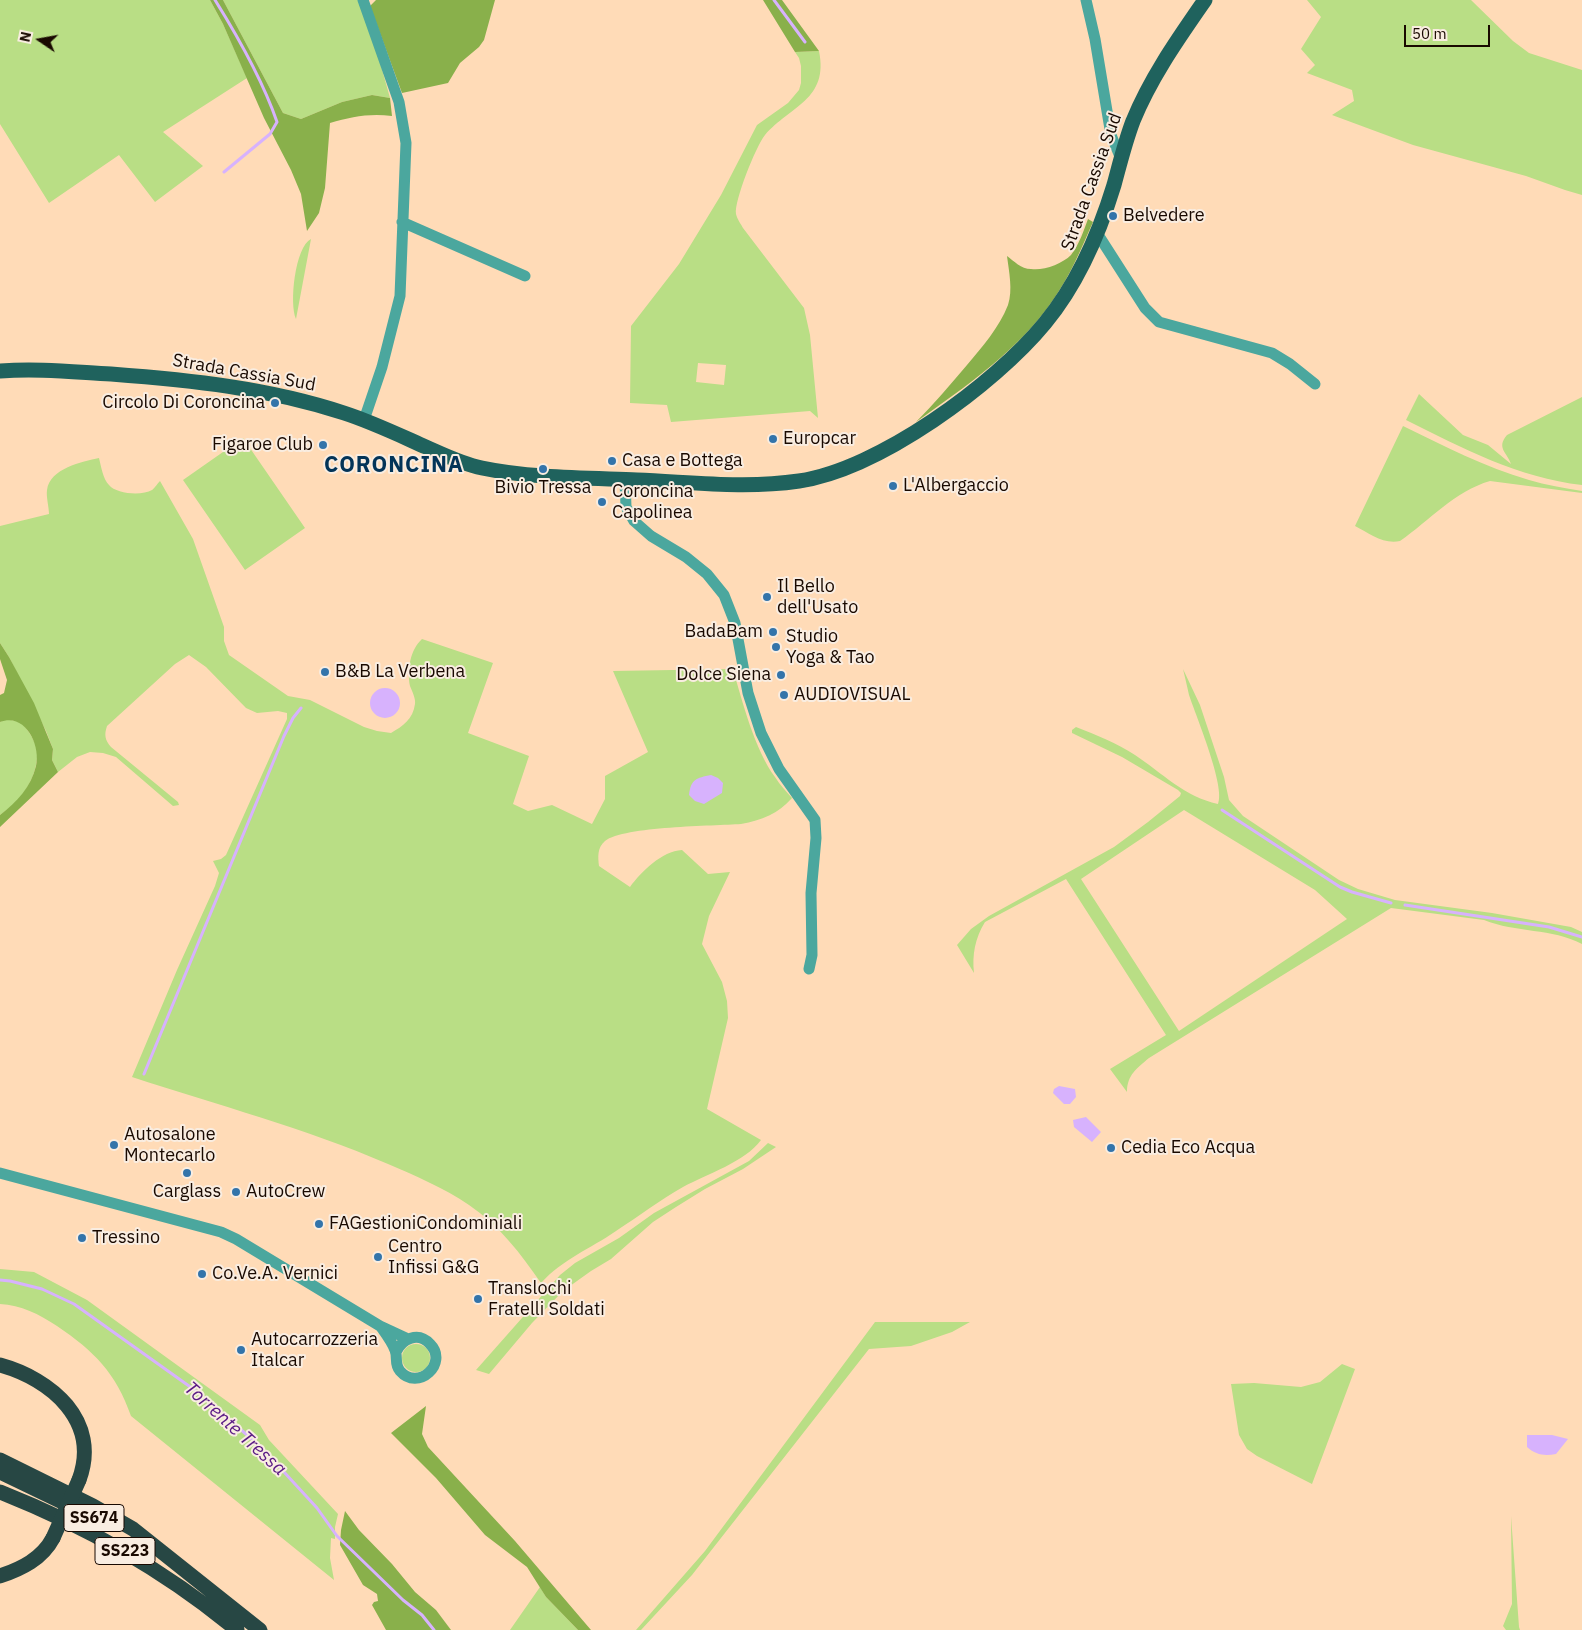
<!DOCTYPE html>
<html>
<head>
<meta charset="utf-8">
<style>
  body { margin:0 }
  #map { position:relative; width:1582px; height:1630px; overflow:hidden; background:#ffdbb7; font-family:"IBM Plex Sans",sans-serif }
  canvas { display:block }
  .north { position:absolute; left:15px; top:15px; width:50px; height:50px; -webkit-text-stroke:4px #f9ede1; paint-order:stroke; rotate:282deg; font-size:14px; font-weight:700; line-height:20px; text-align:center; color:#190900 }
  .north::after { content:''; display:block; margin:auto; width:18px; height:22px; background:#190900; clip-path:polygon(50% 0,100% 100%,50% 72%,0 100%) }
  .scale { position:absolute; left:1404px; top:25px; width:86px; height:22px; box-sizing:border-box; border:2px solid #190900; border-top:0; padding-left:6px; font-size:15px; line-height:18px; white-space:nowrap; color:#190900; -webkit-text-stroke:4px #f9ede1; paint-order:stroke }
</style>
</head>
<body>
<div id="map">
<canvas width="1582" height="1630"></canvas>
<div class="north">N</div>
<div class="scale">50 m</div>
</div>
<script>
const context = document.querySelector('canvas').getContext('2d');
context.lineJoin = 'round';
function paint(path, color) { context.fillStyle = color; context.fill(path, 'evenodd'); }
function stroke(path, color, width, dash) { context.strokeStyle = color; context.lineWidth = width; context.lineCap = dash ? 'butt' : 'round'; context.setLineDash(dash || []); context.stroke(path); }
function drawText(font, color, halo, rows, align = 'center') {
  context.font = font + ' "IBM Plex Sans",sans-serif'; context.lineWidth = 4; context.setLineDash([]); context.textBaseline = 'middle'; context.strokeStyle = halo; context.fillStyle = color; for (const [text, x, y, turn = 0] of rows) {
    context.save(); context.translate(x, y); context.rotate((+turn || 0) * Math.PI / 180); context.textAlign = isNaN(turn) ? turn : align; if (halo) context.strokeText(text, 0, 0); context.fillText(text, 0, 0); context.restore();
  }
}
paint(new Path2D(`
  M 0,0 L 210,0 L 223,24 L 247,78 L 163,132 L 203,166 L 155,202 L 119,155 L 49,203 L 0,124 Z
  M 223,0 L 358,0 L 376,48 L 390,98 L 372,95 L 342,102 L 301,119 L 283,113 Z
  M 1307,0 L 1471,0 L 1513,41 L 1529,53 L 1582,70 L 1582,195 L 1565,190 L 1526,176 L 1413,145 L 1332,115 L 1354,101 L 1352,90 L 1307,73 L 1315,65 L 1301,49 L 1321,17 Z
  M 819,51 C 829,100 790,106 765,135 C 756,146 734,201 736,214 C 737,219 741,224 743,228 L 804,308 L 810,335 L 818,418 L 810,411 L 671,422 L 667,405 L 630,403 L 631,326 L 679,264 L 721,195 L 757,125 L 788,103 L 799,90 L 801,83 L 801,66 L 799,58 L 795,52 ZM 698,363 L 726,365 L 724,385 L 696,382 Z
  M 311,239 L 296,319 C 289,304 295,247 311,239 Z
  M 1419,394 L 1463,435 L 1488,445 L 1511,464 C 1507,452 1496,448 1507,435 L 1582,397 L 1582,485 C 1519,478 1462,448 1406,420 Z
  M 1403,426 C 1444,446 1485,467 1529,480 C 1546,485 1564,488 1582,491 L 1582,493 L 1490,481 C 1455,491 1429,521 1400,541 C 1384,545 1369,533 1355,526 Z
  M 243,438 L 305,528 L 245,570 L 183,480 Z
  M 99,458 C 101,466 103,479 109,485 C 116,494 142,496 152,490 C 154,489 157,484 160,481 L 193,539 L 224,627 L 224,641 L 229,655 L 288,696 L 310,700 L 364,727 L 377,731 L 391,733 C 403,726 413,719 415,704 C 416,699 412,691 410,686 C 407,670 410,650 422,639 L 493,663 L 468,733 L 529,756 L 513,804 L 528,811 L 552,805 L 592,824 L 605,799 L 605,776 L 648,752 L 613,671 L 733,669 C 742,701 755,750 775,777 C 780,785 786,791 792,798 C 778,814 762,820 741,824 C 714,826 624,826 605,841 C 597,848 598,857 599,866 L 630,887 C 641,872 662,851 682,850 L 708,874 L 730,872 L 709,916 L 702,944 L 722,982 L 727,1001 L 728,1018 L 707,1109 L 761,1140 C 745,1162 707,1174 683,1187 C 660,1200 639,1216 616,1231 C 590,1249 563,1259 541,1283 C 521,1254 499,1225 469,1205 C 444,1188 416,1176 388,1164 C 305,1128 217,1105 132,1077 L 177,970 L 215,886 L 219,873 L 213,861 L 221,859 L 226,855 L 287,719 L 287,713 L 278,711 L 257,713 L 246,708 L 206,667 L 189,655 L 175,664 L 107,726 C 104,735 105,740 111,747 L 178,802 L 179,805 L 173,806 L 116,757 L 103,753 L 90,752 L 77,757 L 58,772 L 52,760 L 53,749 L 46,731 L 9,657 L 0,643 L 0,526 L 49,514 C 49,507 46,497 47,490 C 50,468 82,462 99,458 Z
  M 1183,669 L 1200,705 L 1224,777 L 1229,800 L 1243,816 L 1339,880 L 1358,889 L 1395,900 L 1492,913 L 1571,927 L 1582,932 L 1582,944 C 1552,928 1516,933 1484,920 L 1391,908 L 1149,1058 C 1137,1068 1127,1075 1127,1092 L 1110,1069 L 1166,1035 L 1066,879 L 985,922 C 975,938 972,955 974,973 L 957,945 L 971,929 L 989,916 L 1114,847 L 1148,822 L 1180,796 L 1181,793 L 1178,790 L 1122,757 L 1072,733 L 1072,730 L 1076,727 C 1096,735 1117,743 1135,755 C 1162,773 1185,797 1218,804 C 1226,787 1196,716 1189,695 C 1187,686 1185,677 1183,669 ZM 1184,810 L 1315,890 L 1347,919 L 1179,1031 L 1081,879 Z
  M 6,719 L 21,722 C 27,729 33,737 36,746 C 41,764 29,790 15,803 C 11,807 5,811 0,815 L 0,722 Z
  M 768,1143 L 776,1147 L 743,1169 L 705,1189 L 676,1207 L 653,1222 L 611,1259 L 591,1271 L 563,1291 L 532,1323 L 489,1374 L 476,1370 L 560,1275 L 575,1263 L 619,1238 L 654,1213 L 749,1161 Z
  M 0,1269 L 34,1272 L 87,1300 L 260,1425 L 269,1440 L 338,1514 L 335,1527 L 335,1539 L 331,1538 L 330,1558 L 334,1580 L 131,1416 C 116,1373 94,1351 57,1326 C 39,1314 21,1305 0,1304 Z
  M 875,1322 L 970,1322 L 952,1332 L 911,1346 L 869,1349 L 692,1575 L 641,1630 L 636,1630 L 705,1551 Z
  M402 1358a14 14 0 1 1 28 0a14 14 0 1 1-28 0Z
  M 1342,1364 L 1355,1369 L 1312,1484 L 1257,1456 L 1247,1449 L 1239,1435 L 1231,1384 L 1254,1383 L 1301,1387 L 1320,1382 Z
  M 1511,1516 L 1519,1627 L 1520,1630 L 1506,1630 L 1503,1626 L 1512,1604 Z
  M 540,1587 L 546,1597 L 578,1630 L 510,1630 Z`), '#b9de85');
paint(new Path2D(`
  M 210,0 L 223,0 L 283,113 L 301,119 L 342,102 L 372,95 L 390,98 L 392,116 C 369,113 351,117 330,123 L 325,188 L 319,213 L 307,231 L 301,194 L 291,170 L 264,118 L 223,24 Z
  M 376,0 L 495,0 L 484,40 L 479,47 L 460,63 L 448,83 L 402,93 L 370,6 Z
  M 763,0 L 782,0 L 819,51 L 795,52 Z
  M 1088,219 L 1093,222 C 1081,249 1070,276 1053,300 C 1018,351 965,387 916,422 C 934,404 950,385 967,365 C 982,347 999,328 1008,305 C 1013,290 1009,272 1007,256 C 1014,261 1021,269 1031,269 C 1043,271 1062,264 1071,255 C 1079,245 1084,230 1088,219 Z
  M 0,643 L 9,657 L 34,703 L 53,749 L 52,760 L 58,772 L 0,827 L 0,815 C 17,802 31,787 36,766 C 41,745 25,712 0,722 L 0,695 L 4,693 L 7,680 L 0,659 Z
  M 426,1406 L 422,1434 L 428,1447 L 515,1541 L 591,1630 L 578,1630 L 546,1597 L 527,1567 L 485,1535 L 436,1478 L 391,1433 Z
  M 345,1511 L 359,1530 L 392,1564 L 415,1592 L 436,1610 L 451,1630 L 386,1630 L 372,1605 L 374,1602 L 378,1601 L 377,1594 L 363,1585 L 340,1545 L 341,1530 Z`), '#89b04b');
paint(new Path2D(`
  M370 703a15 15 0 1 1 30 0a15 15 0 1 1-30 0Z
  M 711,775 L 718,778 L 723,783 L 722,793 L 704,804 L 695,801 L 689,795 C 691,779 696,778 711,775 Z
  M 1059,1086 L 1075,1089 L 1076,1097 L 1070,1104 L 1064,1104 L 1053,1093 L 1054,1089 Z
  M 1086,1117 L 1101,1132 L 1092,1142 L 1074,1127 L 1073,1120 Z
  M 1527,1435 L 1552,1435 L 1568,1439 L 1556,1454 C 1544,1456 1536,1455 1527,1447 Z`), '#d7b2fd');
stroke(new Path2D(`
  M 215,0 C 238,37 263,81 277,122 L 270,134 L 224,172
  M 774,0 L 805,42
  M 1222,810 L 1340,887 L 1352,892 L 1391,903
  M 1405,905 L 1549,927 L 1582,937
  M 144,1074 L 284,736 L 293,718 L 301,708
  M 0,1280 L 10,1281 L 42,1289 L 74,1304 L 196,1391 L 261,1447 L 317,1508 L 337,1536 L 403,1600 L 422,1615 L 434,1630`), '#d7b2fd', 3);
stroke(new Path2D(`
  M 363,0 L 399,102 L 406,143 L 400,296 L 382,367 L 364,420
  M 1086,0 L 1095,39 L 1111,135 L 1121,159
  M 402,222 L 525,276
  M 1097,233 L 1145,308 L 1159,322 L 1272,353 L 1290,364 L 1315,384
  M 625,480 L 626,507 L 634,521 L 651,536 L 686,557 L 707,574 L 724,595 L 735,623 L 748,693 L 761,733 L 779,769 L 815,820 L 816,838 L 811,893 L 812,955 L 809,969
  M 0,1173 L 221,1232 L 236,1239 L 380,1326 L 408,1339
  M 381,1327 C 386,1334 392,1342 395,1350 C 398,1357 394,1364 400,1371 C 418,1392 449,1363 430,1344 C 418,1331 402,1339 396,1352`), '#4ba79e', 11);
stroke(new Path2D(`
  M 0,371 C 37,368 74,372 111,374 C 190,380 268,388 344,413 C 372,422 399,435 426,447 C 444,455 462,464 482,468 C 529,478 588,478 637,480 C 691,482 745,489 799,481 C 879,469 994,385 1045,323 C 1078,283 1099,234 1114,185 C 1120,163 1125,142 1133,121 C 1151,77 1178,39 1205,0`), '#1f625d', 15);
stroke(new Path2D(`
  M 0,1365 C 51,1379 101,1421 79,1480
  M 0,1460 L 93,1506 L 133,1529 L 260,1630
  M 0,1472 L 77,1509
  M 0,1492 C 88,1527 164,1570 237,1630
  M 0,1576 C 21,1569 42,1559 53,1538`), '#274744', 15);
stroke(new Path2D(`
  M 53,1538 L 79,1480`), '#274744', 15);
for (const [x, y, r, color] of [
  [1113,216,5,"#3374aa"],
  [275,403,5,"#3374aa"],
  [773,439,5,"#3374aa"],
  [323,445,5,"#3374aa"],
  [612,461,5,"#3374aa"],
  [543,469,5,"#3374aa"],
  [893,486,5,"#3374aa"],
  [602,502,5,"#3374aa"],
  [767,597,5,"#3374aa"],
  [773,632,5,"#3374aa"],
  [776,647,5,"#3374aa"],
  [325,672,5,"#3374aa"],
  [781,675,5,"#3374aa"],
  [784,695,5,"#3374aa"],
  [114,1145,5,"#3374aa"],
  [1111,1148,5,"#3374aa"],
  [187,1173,5,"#3374aa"],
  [236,1192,5,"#3374aa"],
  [319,1224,5,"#3374aa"],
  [82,1238,5,"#3374aa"],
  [378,1257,5,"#3374aa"],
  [202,1274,5,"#3374aa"],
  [478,1299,5,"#3374aa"],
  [241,1350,5,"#3374aa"]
]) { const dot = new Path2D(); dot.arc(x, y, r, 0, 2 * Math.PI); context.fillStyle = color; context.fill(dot); stroke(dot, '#f9ede1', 2); }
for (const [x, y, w] of [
  [94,1518,60],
  [125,1551,60]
]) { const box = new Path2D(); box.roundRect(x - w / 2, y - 13.5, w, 27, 4); context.fillStyle = '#f9ede1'; context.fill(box); stroke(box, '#190900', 1); }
drawText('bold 16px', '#190900', null, [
  ["SS674",94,1518],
  ["SS223",125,1551]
]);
drawText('18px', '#190900', '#f9ede1', [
  ["Strada Cassia Sud",1092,182,-70],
  ["Strada Cassia Sud",244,373,10]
]);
drawText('18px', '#190900', '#f9ede1', [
  ["Belvedere",1123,216],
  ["Circolo Di Coroncina",265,403,"right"],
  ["Europcar",783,439],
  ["Figaroe Club",313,445,"right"],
  ["Casa e Bottega",622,461],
  ["L'Albergaccio",903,486],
  ["Bivio Tressa",543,488,"center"],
  ["Coroncina",612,492],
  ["Capolinea",612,513],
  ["Il Bello",777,587],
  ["dell'Usato",777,608],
  ["BadaBam",763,632,"right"],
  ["Studio",786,637],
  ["Yoga & Tao",786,658],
  ["B&B La Verbena",335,672],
  ["Dolce Siena",771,675,"right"],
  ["AUDIOVISUAL",794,695],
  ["Autosalone",124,1135],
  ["Montecarlo",124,1156],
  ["Cedia Eco Acqua",1121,1148],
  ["Carglass",187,1192,"center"],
  ["AutoCrew",246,1192],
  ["FAGestioniCondominiali",329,1224],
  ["Tressino",92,1238],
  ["Centro",388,1247],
  ["Infissi G&G",388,1268],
  ["Co.Ve.A. Vernici",212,1274],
  ["Translochi",488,1289],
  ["Fratelli Soldati",488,1310],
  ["Autocarrozzeria",251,1340],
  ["Italcar",251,1361]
], 'left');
drawText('italic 19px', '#5a1a85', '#f9ede1', [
  ["Torrente Tressa",235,1429,42]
]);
context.letterSpacing = '1px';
drawText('bold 22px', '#033458', '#f9ede1', [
  ["CORONCINA",394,466]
]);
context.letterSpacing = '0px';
</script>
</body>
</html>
